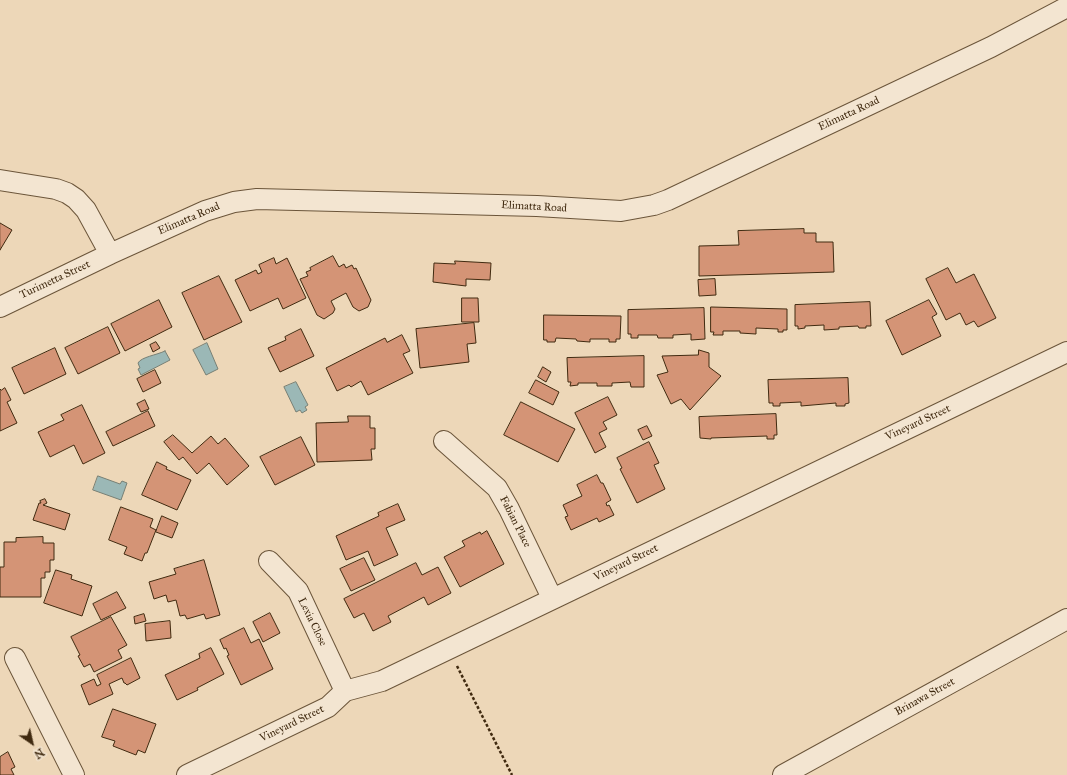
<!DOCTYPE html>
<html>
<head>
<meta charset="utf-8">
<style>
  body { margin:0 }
  #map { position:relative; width:1067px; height:775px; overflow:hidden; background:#edd7b8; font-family:"IM FELL Great Primer",serif }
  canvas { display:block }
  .north { position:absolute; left:12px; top:723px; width:40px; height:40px; -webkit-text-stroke:3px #f3e5d1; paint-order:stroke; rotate:146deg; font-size:11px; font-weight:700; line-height:16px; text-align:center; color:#402a10 }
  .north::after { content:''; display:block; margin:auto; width:14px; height:18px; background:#402a10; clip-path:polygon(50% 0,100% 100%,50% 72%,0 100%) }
</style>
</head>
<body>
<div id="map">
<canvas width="1067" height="775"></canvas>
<div class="north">N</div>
</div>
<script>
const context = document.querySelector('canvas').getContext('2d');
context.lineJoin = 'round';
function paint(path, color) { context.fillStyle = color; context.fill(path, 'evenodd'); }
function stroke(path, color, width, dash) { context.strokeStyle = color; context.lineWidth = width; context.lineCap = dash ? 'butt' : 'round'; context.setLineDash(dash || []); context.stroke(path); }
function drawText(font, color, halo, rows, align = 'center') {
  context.font = font + ' "IM FELL Great Primer",serif'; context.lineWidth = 3; context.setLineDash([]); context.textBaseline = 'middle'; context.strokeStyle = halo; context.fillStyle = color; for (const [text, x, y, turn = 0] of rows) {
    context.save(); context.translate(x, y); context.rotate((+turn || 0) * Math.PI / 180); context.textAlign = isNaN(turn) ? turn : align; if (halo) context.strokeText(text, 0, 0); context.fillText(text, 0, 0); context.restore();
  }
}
const water = new Path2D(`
  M 207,343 L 218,369 L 206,375 L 193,350 Z
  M 165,351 L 170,360 L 141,375 L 138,369 L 140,368 L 138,363 C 141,357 157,355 165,351 Z
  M 296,382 L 308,405 L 305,407 L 307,410 L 302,413 L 300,410 L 296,412 L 284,387 Z
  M 98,476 L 120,484 L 122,481 L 127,483 L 121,500 L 93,490 Z`);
paint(water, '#9bb8b6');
stroke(water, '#777f74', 1);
const building = new Path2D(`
  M 0,223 L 12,230 L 0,250 Z
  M 804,229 L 804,233 L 816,233 L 816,242 L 833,242 L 834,272 L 699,276 L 699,246 L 739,245 L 738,231 Z
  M 333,256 L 339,267 L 344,264 L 346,268 L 352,265 L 354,269 L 356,268 L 371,300 L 368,307 L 359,311 L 353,307 L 346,293 L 331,301 L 335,309 L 333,313 L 324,319 L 317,315 L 300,279 L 308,276 L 306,272 L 311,270 L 310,268 Z
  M 274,258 L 276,264 L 287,258 L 306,298 L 283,309 L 278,298 L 250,311 L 235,280 L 256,270 L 258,274 L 262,272 L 259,265 Z
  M 455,261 L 491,263 L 490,280 L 466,279 L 466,286 L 433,282 L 434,263 L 455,264 Z
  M 948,268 L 956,283 L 974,274 L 996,318 L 978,327 L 974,321 L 966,325 L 960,313 L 946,320 L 926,279 Z
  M 219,276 L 242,322 L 204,340 L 182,293 Z
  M 715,279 L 716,295 L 699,296 L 698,280 Z
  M 462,298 L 478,298 L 479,322 L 462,322 Z
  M 159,300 L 172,327 L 125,351 L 111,324 Z
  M 929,300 L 937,314 L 932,317 L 941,336 L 902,355 L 886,321 Z
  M 870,302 L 871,326 L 866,326 L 866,328 L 859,328 L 858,326 L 839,327 L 839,329 L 824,330 L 824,325 L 805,326 L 805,328 L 798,329 L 798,326 L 795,326 L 795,305 Z
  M 711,307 L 787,309 L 787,330 L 783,330 L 783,332 L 778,332 L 778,329 L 756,328 L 756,334 L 740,333 L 740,331 L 723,331 L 723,335 L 713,335 L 714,332 L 711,332 Z
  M 704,308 L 705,339 L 691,340 L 691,334 L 673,335 L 673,338 L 658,338 L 657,335 L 638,335 L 638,338 L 631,338 L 631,334 L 628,334 L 628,310 Z
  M 544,315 L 621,316 L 620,339 L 616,339 L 616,342 L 609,342 L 609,339 L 590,339 L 590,342 L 577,341 L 576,339 L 556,338 L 555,342 L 547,342 L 547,340 L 544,340 Z
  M 474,323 L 476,343 L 467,344 L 469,362 L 420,368 L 416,329 Z
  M 108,327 L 120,353 L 78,374 L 65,348 Z
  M 301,329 L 314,356 L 280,372 L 268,348 L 286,340 L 285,337 Z
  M 402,335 L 410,351 L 403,354 L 413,373 L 368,395 L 361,381 L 351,387 L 349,385 L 337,391 L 326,368 L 385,338 L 387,342 Z
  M 156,342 L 160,348 L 153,352 L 150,345 Z
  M 55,348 L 66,374 L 24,394 L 12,368 Z
  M 699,350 L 709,353 L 709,367 L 721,376 L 690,410 L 681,399 L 671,404 L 657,375 L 668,372 L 662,356 L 698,355 Z
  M 644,356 L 644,387 L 631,387 L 630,382 L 612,383 L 612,386 L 597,386 L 597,383 L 578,383 L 578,385 L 570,386 L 571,382 L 568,382 L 567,358 Z
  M 543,367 L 551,372 L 546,382 L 538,377 Z
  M 155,370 L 161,383 L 143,392 L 137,379 Z
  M 848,378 L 849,403 L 845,404 L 845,406 L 836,406 L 836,403 L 801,406 L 801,402 L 780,403 L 780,406 L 773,406 L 773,403 L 769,403 L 768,380 Z
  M 536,380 L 559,392 L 553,405 L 529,393 Z
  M 5,388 L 11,400 L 7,402 L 17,423 L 0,431 L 0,389 L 1,390 Z
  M 608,397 L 617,415 L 603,422 L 607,429 L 599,433 L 606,447 L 595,453 L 575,413 Z
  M 145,400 L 149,409 L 141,412 L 137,404 Z
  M 521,402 L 575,429 L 558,462 L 504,435 Z
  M 82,405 L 105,453 L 83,464 L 74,445 L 50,457 L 38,432 L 64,420 L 61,415 Z
  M 148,411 L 155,426 L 113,446 L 106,432 Z
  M 776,414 L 777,435 L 774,435 L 774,439 L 767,439 L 767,436 L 711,438 L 711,439 L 700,438 L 699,417 Z
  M 348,416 L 370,416 L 370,428 L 375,428 L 375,449 L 371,449 L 372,460 L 317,462 L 316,423 L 348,422 Z
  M 647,426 L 652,436 L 643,440 L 638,430 Z
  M 173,435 L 192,453 L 211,436 L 218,444 L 225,438 L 249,466 L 227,485 L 209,463 L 197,474 L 183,457 L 179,460 L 164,442 Z
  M 301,437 L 315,465 L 275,485 L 260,457 Z
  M 649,442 L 659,463 L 654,465 L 665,489 L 637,503 L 620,469 L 622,468 L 617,458 Z
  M 157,462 L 167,467 L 166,469 L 191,480 L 177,510 L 142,495 Z
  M 597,475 L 601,483 L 603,483 L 611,500 L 606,503 L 607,506 L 609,505 L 614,515 L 599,522 L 597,518 L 571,530 L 565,517 L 568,516 L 563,505 L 582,496 L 577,485 Z
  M 45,499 L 47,503 L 43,505 L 70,514 L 65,530 L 33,520 L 39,503 L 41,503 L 40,501 Z
  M 398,504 L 405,520 L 386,528 L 398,555 L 374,566 L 368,551 L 346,560 L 336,536 L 379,516 L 378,513 Z
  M 121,507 L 153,519 L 150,527 L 156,530 L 147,553 L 145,553 L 142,561 L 124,554 L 127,547 L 109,540 Z
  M 162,516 L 178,523 L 172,538 L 156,532 Z
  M 487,531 L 504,564 L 460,587 L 444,557 L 465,546 L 462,541 L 480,532 L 481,534 Z
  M 43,537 L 43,543 L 54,543 L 54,560 L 50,560 L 50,572 L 45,572 L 45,578 L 41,578 L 41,597 L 0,597 L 0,567 L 4,567 L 4,542 L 16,542 L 16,538 Z
  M 364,558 L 375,580 L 351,591 L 340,569 Z
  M 204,560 L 220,615 L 206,619 L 204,614 L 187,619 L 185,615 L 180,616 L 176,600 L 168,602 L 166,595 L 154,599 L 149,582 L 176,574 L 174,569 Z
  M 416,563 L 422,575 L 438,567 L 451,593 L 428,605 L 424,597 L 388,616 L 391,622 L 373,631 L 364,613 L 354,618 L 344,599 Z
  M 56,570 L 72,575 L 71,579 L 92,586 L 82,616 L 44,603 Z
  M 117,592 L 126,608 L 101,620 L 93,604 Z
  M 270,613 L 280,633 L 263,642 L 253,622 Z
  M 144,614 L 146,621 L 135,624 L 134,617 Z
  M 111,617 L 127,645 L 118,650 L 122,658 L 94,672 L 90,664 L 84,667 L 78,656 L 80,655 L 71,637 Z
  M 170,621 L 171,638 L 146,641 L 145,624 Z
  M 244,628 L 251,643 L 259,639 L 273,669 L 241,685 L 227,656 L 229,655 L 226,648 L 224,649 L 220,640 Z
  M 211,648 L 224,674 L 197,688 L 198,690 L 177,700 L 165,675 L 200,658 L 199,654 Z
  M 131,658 L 140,678 L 127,685 L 125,683 L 124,683 L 122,678 L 109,684 L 113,694 L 89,705 L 81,685 L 94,679 L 97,686 L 101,684 L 97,675 Z
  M 113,709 L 156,724 L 145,753 L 138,750 L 136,755 L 113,746 L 115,741 L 102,737 Z
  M 8,752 L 15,767 L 11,769 L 14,775 L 0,775 L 0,757 Z`);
paint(building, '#d49476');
stroke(building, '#402a10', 1);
const minor = new Path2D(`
  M 0,180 L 56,189 L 67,193 L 76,199 L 86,210 L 110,254 L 205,211 L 234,202 L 257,199 L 537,206 L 621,211 L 654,205 L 668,200 L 991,47 L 1067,7
  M 0,307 L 110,254
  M 444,441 L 497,488 L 509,509 L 552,598
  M 269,561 L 298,591 L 345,691
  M 15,658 L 74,775
  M 187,775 L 328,707 L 345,691 L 382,681 L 1067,352
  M 783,775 L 1067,619`);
stroke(minor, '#6b553a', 22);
stroke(new Path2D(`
  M 457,666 L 512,775`), '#402a10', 2.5, [3, 2]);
stroke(minor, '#f3e5d1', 20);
drawText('11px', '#402a10', '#f3e5d1', [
  ["Elimatta Road",849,114,-25],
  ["Elimatta Road",534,207,3],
  ["Elimatta Road",189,219,-23],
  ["Turimetta Street",55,280,-25],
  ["Vineyard Street",918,423,-25],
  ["Fabian Place",515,522,63],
  ["Vineyard Street",626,563,-26],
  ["Lexia Close",312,622,64],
  ["Brinawa Street",925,697,-29],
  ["Vineyard Street",292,724,-26]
]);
</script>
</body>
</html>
